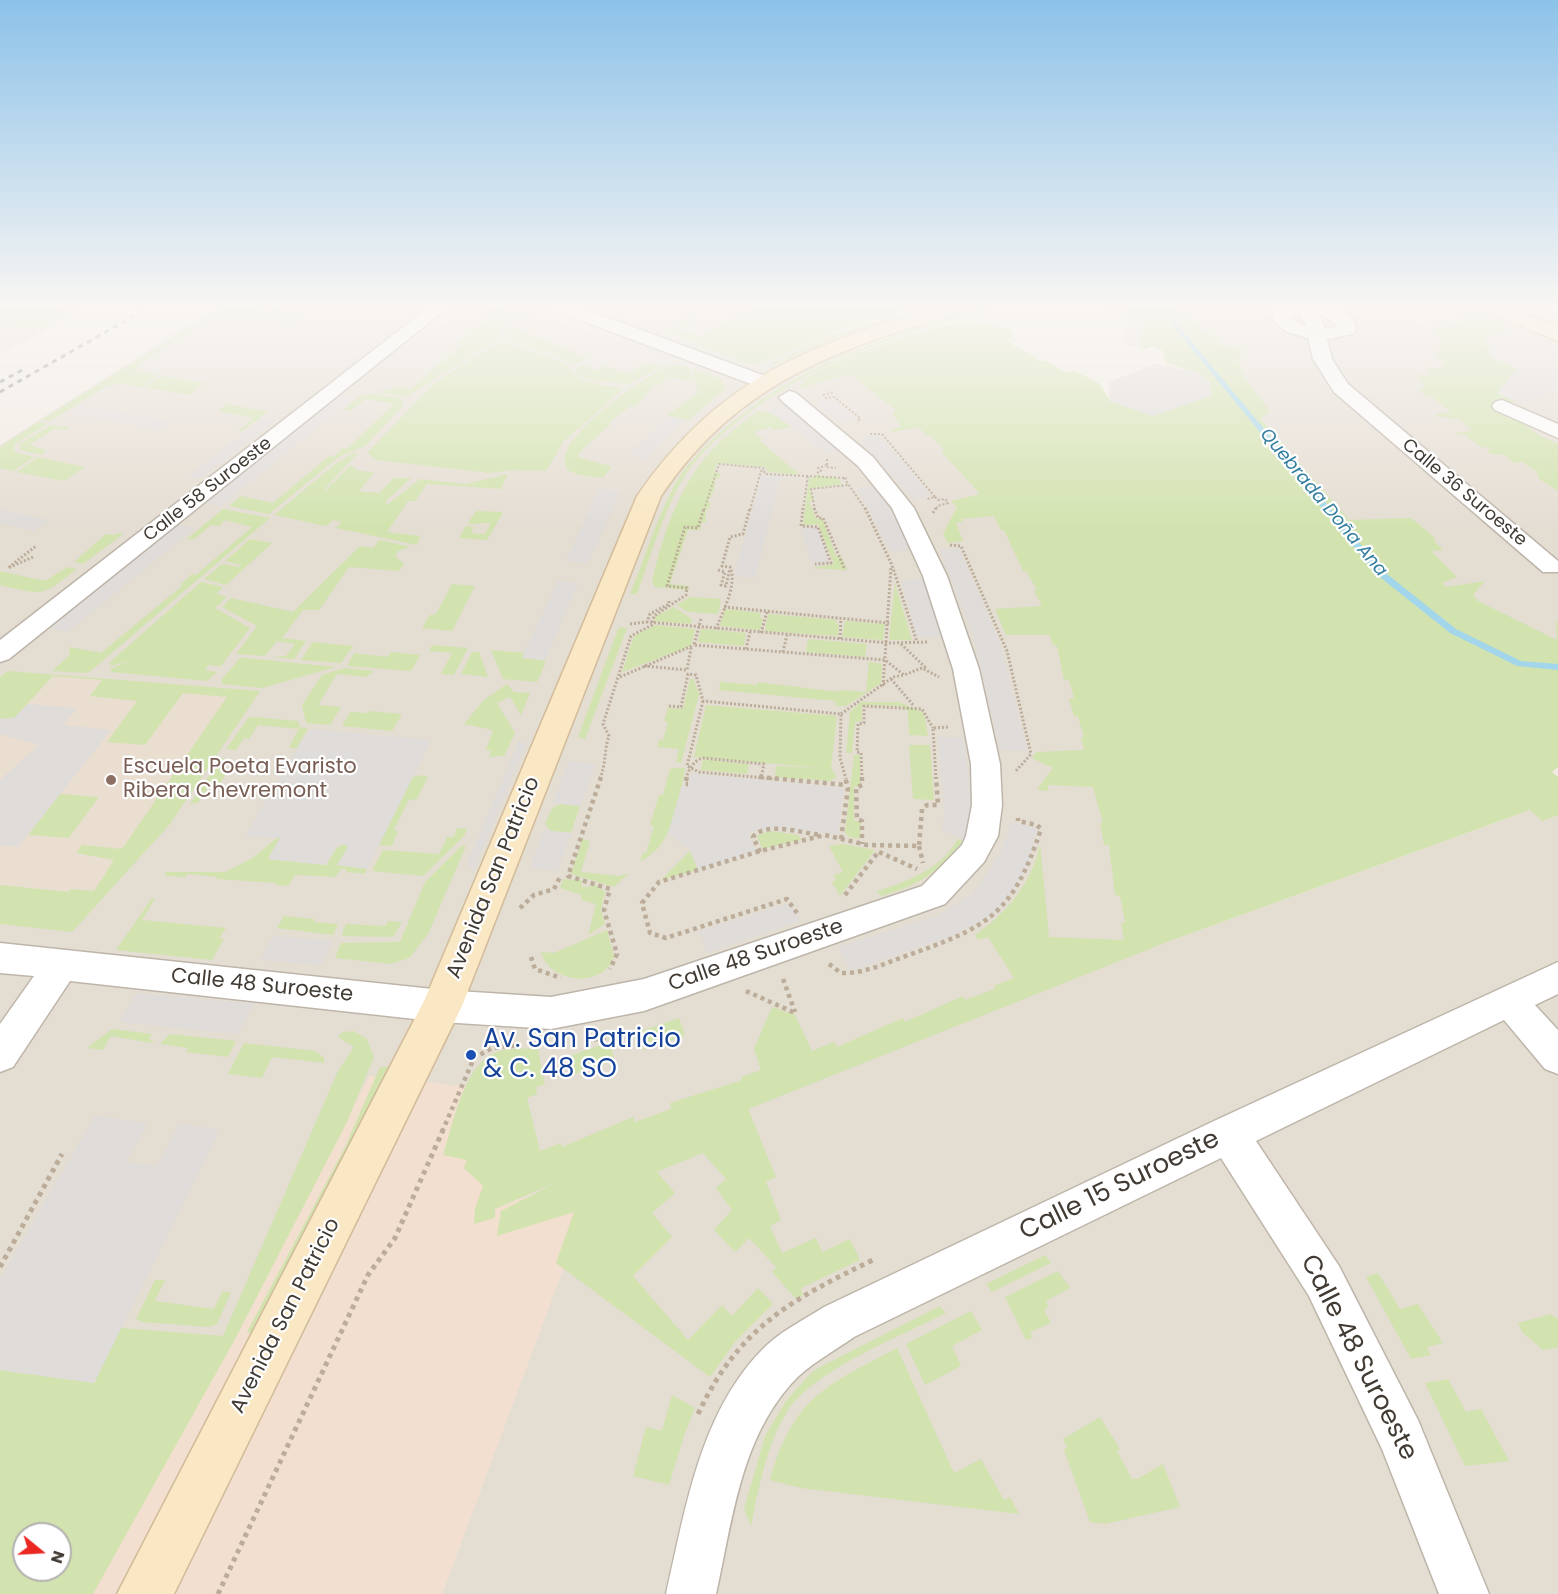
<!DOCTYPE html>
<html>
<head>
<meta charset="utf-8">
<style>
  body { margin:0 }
  #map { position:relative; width:1558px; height:1594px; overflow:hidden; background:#f1ebe4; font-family:Poppins,sans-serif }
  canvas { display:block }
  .north { position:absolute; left:12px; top:1522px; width:60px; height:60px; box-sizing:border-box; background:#fff; border:2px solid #b3b1ae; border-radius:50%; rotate:108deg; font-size:16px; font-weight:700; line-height:24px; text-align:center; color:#423b34 }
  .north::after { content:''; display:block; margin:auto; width:21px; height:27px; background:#eb2721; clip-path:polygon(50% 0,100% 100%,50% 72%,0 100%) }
</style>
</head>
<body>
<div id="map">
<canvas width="1558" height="1594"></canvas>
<div class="north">N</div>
</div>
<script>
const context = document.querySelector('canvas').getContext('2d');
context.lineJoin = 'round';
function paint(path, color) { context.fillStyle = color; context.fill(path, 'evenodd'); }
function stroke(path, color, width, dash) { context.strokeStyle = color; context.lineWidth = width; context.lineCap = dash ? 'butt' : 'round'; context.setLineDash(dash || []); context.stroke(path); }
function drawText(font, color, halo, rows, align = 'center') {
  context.font = font + ' Poppins,sans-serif'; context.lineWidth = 4.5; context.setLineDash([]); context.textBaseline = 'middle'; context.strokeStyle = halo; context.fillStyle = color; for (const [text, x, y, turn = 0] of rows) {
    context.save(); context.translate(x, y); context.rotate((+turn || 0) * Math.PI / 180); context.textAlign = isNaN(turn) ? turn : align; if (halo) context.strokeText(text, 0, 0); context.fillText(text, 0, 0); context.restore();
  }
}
paint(new Path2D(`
  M 0,304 L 94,304 L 0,354 Z
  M 226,304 L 925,304 L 833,333 L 882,371 L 1021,489 L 1167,942 L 1558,800 L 1558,1594 L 442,1594 L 600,1168 L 494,1209 L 234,1341 L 0,1436 L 0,445 L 174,334 Z
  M 1167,304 L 1558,304 L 1558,656 L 1402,581 L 1273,435 Z`), '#e4ddd2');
paint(new Path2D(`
  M 369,1076 L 480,1088 L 494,1209 L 601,1168 L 442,1594 L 0,1594 L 0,1436 L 234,1341 ZM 24,1534 L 60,1534 L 60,1570 L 24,1570 Z`), '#f2dfd0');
paint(new Path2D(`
  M 8,671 L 260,691 L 170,824 L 72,932 L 0,924 L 0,677 Z`), '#e9decf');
paint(new Path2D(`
  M 0,304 L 30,304 L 72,312 L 41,329 L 0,321 Z
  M 228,304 L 255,304 L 266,308 L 252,317 L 228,314 L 214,316 L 137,365 L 137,371 L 159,375 L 142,387 L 119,383 L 105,387 L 50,421 L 41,420 Z
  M 761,304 L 926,304 L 842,329 L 759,364 L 743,362 L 668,332 L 689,317 L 696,321 L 682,328 L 682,330 L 701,337 Z
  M 933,304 L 943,304 C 895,317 848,332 803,352 C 792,357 781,366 769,364 L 844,331 Z
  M 1002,304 L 1012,304 C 912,332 821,355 738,421 C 716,439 694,458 680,484 C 661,518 650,558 637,594 L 630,594 C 645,558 657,518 675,484 C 688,461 710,441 730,424 C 809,357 904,330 1002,304 Z
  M 1097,304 L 1180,304 L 1179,312 L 1204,327 L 1200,331 L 1215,335 L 1223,347 L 1232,345 L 1242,349 L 1242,355 L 1237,358 L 1245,379 L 1270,411 L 1261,419 L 1349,520 L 1411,518 L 1435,538 L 1435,542 L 1443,550 L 1431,551 L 1457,577 L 1442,583 L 1446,587 L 1485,581 L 1473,595 L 1478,601 L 1557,640 L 1556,621 L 1558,623 L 1558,767 L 1552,772 L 1558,777 L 1558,815 L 1542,821 L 1530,810 L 1167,942 L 748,1109 L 776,1177 L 766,1182 L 781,1220 L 770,1226 L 782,1253 L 816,1238 L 822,1252 L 850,1239 L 860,1260 L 801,1288 L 803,1296 L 796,1299 L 772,1272 L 776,1267 L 749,1238 L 735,1252 L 714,1230 L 732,1210 L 716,1188 L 726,1179 L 703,1153 L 657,1172 L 675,1193 L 652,1213 L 672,1237 L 633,1276 L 688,1340 L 722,1305 L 732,1316 L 758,1288 L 773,1304 L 735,1342 L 710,1377 L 556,1263 L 574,1212 L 497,1236 L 501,1211 L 559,1181 L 495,1209 L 495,1218 L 474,1224 L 475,1209 L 483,1186 L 464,1168 L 467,1160 L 443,1155 C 453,1125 464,1063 497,1052 C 509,1047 525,1049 538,1049 L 545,1084 L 536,1087 L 537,1094 L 527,1098 L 540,1151 L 561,1143 L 562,1147 L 633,1117 L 635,1122 L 671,1109 L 670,1103 L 742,1080 L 741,1077 L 761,1070 L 754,1049 L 772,1007 L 795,1015 L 812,1051 L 834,1042 L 837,1047 L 903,1018 L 905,1022 L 963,996 L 965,1000 L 995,989 L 994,986 L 1014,978 L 988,937 L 978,940 L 975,935 C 1007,913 1032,883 1040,844 L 1049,937 L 1124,940 L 1121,923 L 1125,923 L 1120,896 L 1115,895 L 1109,845 L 1104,845 L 1100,823 L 1103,823 L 1093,787 L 1048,785 L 1048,791 L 1037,790 L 1053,768 L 1032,758 L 1036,752 L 1084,750 L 1081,738 L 1084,737 L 1078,717 L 1074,716 L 1069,699 L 1074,698 L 1069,680 L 1064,680 L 1057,646 L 1053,645 L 1050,635 L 1006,635 L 995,609 L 1042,606 L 1034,591 L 1037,590 L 1026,571 L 1023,571 L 1004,530 L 1001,530 L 994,516 L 962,519 L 963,522 L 956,523 L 963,541 L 948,543 L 943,534 L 957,507 L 951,501 L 980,494 L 941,451 L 944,450 L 931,436 L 927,436 L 918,427 L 892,432 L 889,430 L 901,427 L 892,413 L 897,411 L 850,374 L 802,388 L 800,386 C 810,365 939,323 965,321 C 978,320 996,327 1010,329 L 1013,335 L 1008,340 C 1016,351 1030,350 1038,360 L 1050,362 L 1064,372 L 1076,371 L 1100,384 L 1110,401 L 1153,415 L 1211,396 L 1210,382 L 1195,372 L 1166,363 L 1163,351 L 1153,346 L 1146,349 L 1140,347 L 1143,323 L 1126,321 L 1126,308 Z
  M 270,308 L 305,314 L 291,323 L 255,318 Z
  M 506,308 L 501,324 L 502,334 L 494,342 L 406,397 L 379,392 L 400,387 L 411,389 L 461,345 L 457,344 L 493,313 L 478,310 Z
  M 1471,311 L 1511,328 L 1501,333 L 1489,335 L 1485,343 L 1490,349 L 1490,357 L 1517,368 L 1515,402 L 1496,402 L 1494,404 L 1509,419 L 1518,420 L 1540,436 L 1558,444 L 1558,491 L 1539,479 L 1537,472 L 1522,462 L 1514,463 L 1504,455 L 1489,454 L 1488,450 L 1492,448 L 1481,447 L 1464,434 L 1458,435 L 1455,433 L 1473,431 L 1460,420 L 1436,416 L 1435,414 L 1451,412 L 1432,397 L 1426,396 L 1418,389 L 1426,388 L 1416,375 L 1431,375 L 1426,367 L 1440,369 L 1444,362 L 1435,355 L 1439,352 L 1440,342 L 1445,341 L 1435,335 L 1437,326 L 1454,327 Z
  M 525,312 L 537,316 L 526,315 L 507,325 L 588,358 L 571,365 L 558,357 L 510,341 L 505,330 L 510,313 Z
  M 497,343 L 507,343 L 559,360 L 584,381 L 623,389 L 564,441 L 546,471 L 514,470 L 491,473 L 376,460 L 367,453 L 433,384 Z
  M 583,365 L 596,371 L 606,366 L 627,374 L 645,365 L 664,365 L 629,384 L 589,380 L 580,376 L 574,369 Z
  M 669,365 L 688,367 L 693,381 L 668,377 L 658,386 L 654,385 L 636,407 L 630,406 L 609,423 L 611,424 L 584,448 L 577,457 L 610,466 L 611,467 L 603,478 L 579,475 L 567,470 L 564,458 C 573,425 639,381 669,365 Z
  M 692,368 L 721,379 L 726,388 L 689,420 L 669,416 L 667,415 L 698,393 Z
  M 163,376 L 205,383 L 188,395 L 145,387 Z
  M 373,394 L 401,399 L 404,405 L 365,446 L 339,457 L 269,514 L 229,506 L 241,496 L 273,503 L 329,456 L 333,457 L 343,448 L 347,449 L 394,404 L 365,399 L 351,411 L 344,409 L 360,396 Z
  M 227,404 L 268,412 L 242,431 L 238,431 L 254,418 L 218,411 Z
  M 758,411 L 771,413 L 791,427 L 773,430 L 770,427 L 754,432 L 762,439 L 760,441 L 800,475 L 768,472 L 765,467 L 717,463 L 714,472 L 721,473 L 719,478 L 716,479 L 714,491 L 708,502 L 711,503 L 709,509 L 706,509 L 706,522 L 702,522 L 700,530 L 688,530 L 670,584 L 689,586 L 688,590 L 655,587 L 652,582 C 663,533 681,479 719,443 C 731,431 745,421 758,411 Z
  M 38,422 L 47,424 L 14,445 L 15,452 L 34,457 L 13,471 L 0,468 L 0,447 Z
  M 51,425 L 70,428 L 67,430 L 55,428 L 29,445 L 46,450 L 42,455 L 20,450 L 20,444 Z
  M 357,451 L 356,455 L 323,491 L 325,491 L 351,465 L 356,470 L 374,473 L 359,491 L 379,493 L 394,478 L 411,478 L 385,502 L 388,504 L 420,479 L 465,484 L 508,474 L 501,489 L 427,484 L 415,501 L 408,501 L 387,532 L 420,536 L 417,545 L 336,528 L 342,522 L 333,520 L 326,526 L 274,515 L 335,464 Z
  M 38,457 L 85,467 L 64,481 L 16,472 Z
  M 817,475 L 838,478 L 842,484 L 809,489 L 814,500 L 809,501 L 816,519 L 822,518 L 836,556 L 841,556 L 847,570 L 812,568 L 834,564 L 818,524 L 803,525 L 809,479 Z
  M 223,509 L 270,518 L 93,669 L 87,673 L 52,671 L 70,655 L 69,647 L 101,653 L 182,586 L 180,585 L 192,574 L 196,575 L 252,527 L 225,520 L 219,526 L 211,525 L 193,540 L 187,539 Z
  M 476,511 L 503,512 L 487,540 L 459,538 L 466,526 L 474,527 L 471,533 L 485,534 L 491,523 L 467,524 Z
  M 119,533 L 123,534 L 83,564 L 74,562 L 106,534 L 115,535 Z
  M 250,539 L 272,543 L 226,585 L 204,579 L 222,564 L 239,567 L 241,565 L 225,561 Z
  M 380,540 L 410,547 L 398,551 L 395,556 L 404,564 L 399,571 L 349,567 L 319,610 L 303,610 L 282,638 L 306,641 L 294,659 L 272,657 L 286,656 L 295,644 L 277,641 L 265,656 L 236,654 L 257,626 L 222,607 L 231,598 L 293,612 L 360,546 L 373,548 Z
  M 67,567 L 77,569 C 39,598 45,595 0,585 L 0,571 L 45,581 Z
  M 201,582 L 223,587 L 216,594 L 227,597 L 215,608 L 250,628 L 221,666 L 209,665 L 205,670 L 217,672 L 207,681 L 112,672 L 110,669 L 130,661 L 111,666 L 110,662 Z
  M 895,583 L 912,640 L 889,640 Z
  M 452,584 L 475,586 L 452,631 L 422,628 L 430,615 L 436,614 Z
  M 690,597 L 721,599 L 718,614 L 688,612 L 677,605 Z
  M 674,607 L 692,619 L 691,624 L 654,621 L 656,616 Z
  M 725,609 L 761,613 L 760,618 L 763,618 L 760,630 L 720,626 Z
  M 768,614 L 837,620 L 836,624 L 839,624 L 838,636 L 765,631 Z
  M 845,621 L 885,624 L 883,640 L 842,637 Z
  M 656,625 L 695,629 L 691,646 L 622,672 L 634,636 Z
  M 621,627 L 627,628 L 585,739 L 578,737 L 618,629 Z
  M 701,629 L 746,633 L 744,646 L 698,642 Z
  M 808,639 L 867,644 L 865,657 L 806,652 Z
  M 313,642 L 353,646 L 341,663 L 301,660 Z
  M 432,645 L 468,648 L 454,675 L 441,674 L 452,653 L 429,651 Z
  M 491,650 L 524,653 L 522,658 L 546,661 L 537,682 L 503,679 Z
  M 391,652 L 420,655 L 411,671 L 347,666 L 354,653 L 387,657 Z
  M 472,652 L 479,652 L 488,677 L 461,674 Z
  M 240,658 L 245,658 L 336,667 L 262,688 L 222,684 L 222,679 Z
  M 869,662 L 882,664 L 881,683 L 846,706 L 835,706 L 836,701 L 719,690 L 721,679 L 722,682 L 757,685 L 758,682 L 838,692 L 839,690 L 866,692 Z
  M 345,668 L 374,671 L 366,677 L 337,674 L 318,705 L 341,707 L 330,725 L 306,723 L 302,705 L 322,675 Z
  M 8,671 L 260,691 L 170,824 L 72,932 L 0,924 L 0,885 L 69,892 L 71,889 L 94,891 L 114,860 L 76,853 L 82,845 L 122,849 L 227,697 L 183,693 L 145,745 L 107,742 L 137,701 L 90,696 L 102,680 L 53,676 L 14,718 L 0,719 L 0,677 Z
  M 690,679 L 693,679 L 699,694 L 681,763 L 676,762 L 679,749 L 657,747 L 659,740 L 663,740 L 668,722 L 664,721 L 668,708 L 683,709 Z
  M 507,684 L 514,692 L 530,693 L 521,715 L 510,697 L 497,703 L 515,733 L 504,756 L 489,757 L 491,751 L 486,750 L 493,730 L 464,724 L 484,700 Z
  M 861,702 L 899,702 L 924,713 L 928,736 L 909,735 L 908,710 L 903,709 L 902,706 L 862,705 L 862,721 L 855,722 L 852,753 L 846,753 L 850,712 Z
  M 706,705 L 837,716 L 831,768 L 837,777 L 830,781 L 775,777 L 776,766 L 823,768 L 694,757 Z
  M 370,711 L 402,714 L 392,731 L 342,726 L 350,712 L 368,713 Z
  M 254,717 L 298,721 L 300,727 L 308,729 L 296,749 L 289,747 L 299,729 L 258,725 L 249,739 L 244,738 L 236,750 L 226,749 L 248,718 Z
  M 909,745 L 930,745 L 934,800 L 913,799 Z
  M 854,755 L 860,755 L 860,786 L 854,787 L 854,821 L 861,821 L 860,839 L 849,837 L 845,833 Z
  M 221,758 L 227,759 L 219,772 L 227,772 L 217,789 L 208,788 L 198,803 L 190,804 Z
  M 703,759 L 749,764 L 747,774 L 701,770 Z
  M 676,768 L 685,768 C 680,798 673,848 640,861 L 643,853 L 646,853 L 654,826 L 650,825 L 659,795 L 663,795 L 670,769 Z
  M 422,775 L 428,777 L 417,799 L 409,800 L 394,829 L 398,832 L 392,846 L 379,845 L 413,777 Z
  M 60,794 L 99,797 L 69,838 L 28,835 Z
  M 561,804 L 580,806 L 571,833 L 551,831 L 545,824 L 552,808 Z
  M 457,828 L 467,829 L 464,836 L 423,876 L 372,871 L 383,850 L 439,854 L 447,837 L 454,837 Z
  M 771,831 L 798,835 L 802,840 L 762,849 L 757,835 Z
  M 277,838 L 280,838 L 268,859 L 326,865 L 336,848 L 344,844 L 348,847 L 338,865 L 367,869 L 365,874 L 346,872 L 347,869 L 341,869 L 335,877 L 295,875 L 288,886 L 276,885 L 277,883 L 216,879 L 217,877 L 188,874 L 185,877 L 166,876 L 165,872 L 225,872 L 251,859 Z
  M 582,839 L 590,841 L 581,872 L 619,876 L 629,873 L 614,887 L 571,874 Z
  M 958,839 L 963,841 C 942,871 917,886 882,896 L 876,892 C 909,880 939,871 958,839 Z
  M 842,844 L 875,850 L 840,896 L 832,882 L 836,880 L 834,875 L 843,872 L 829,846 Z
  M 461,846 L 466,846 L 428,934 L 409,958 L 391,964 L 335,958 L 341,943 L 400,942 L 425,882 Z
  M 690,851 L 698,870 L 661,880 Z
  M 563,879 L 582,880 L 581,887 L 590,887 L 593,883 L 605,892 L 601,911 L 605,924 L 588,935 L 596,904 L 581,900 L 582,895 L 560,888 Z
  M 152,898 L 155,898 L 142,920 L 226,928 L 219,939 L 224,939 L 212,960 L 116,950 Z
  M 284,916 L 314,919 L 314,922 L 338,924 L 333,935 L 277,928 Z
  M 388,921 L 402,922 L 393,937 L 343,936 L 342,933 L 346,924 L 385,926 Z
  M 607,930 L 614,956 C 604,989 549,984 541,952 L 554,953 Z
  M 679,1018 L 685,1035 L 644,1050 L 638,1032 Z
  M 112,1029 L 152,1034 L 149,1040 L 154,1041 L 152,1043 L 111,1036 L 103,1050 L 87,1048 Z
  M 354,1031 L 367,1039 L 374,1057 L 347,1122 L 234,1341 L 93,1594 L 0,1594 L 0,1370 L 94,1383 L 121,1328 L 223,1336 L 338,1071 L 354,1047 L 338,1037 L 343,1032 ZM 24,1534 L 60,1534 L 60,1570 L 24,1570 Z
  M 170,1034 L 236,1041 L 228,1057 L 186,1052 L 188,1048 L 160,1044 Z
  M 609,1042 L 615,1060 L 575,1074 L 570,1056 Z
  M 244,1043 L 316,1051 L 324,1058 L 324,1063 L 272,1057 L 262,1078 L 228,1074 Z
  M 380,1067 L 390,1067 L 255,1336 L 247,1332 L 344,1149 Z
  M 1045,1255 L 1051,1263 L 992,1292 L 986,1284 Z
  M 1058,1271 L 1070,1288 L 1046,1301 L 1049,1307 L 1044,1310 L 1051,1323 L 1030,1332 L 1033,1338 L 1026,1340 L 1005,1297 Z
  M 1378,1273 L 1400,1309 L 1418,1304 L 1443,1343 L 1427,1347 L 1431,1355 L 1411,1359 L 1366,1277 Z
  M 155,1280 L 165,1280 L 155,1301 L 214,1309 L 222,1292 L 231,1292 L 217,1324 L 208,1327 L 142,1322 L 136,1319 Z
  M 940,1306 L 946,1313 C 902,1336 813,1370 787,1412 C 766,1446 759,1488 751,1526 L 744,1509 L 765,1436 L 786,1401 L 811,1373 L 822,1366 Z
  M 971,1311 L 982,1330 L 952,1346 L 961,1366 L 925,1385 L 906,1344 Z
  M 1551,1314 L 1558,1319 L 1558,1347 L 1543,1350 L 1522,1332 L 1518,1323 Z
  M 897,1348 L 954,1473 L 981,1459 L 1004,1500 L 1010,1497 L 1019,1514 L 801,1488 L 770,1480 C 793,1397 827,1385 897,1348 Z
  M 1448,1379 L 1466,1412 L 1481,1409 L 1509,1461 L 1465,1466 L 1425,1383 Z
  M 672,1395 L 695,1408 L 685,1433 L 669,1485 L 633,1476 L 646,1427 L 662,1431 Z
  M 1100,1417 L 1120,1449 L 1117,1451 L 1132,1479 L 1137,1479 L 1163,1464 L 1180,1507 L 1105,1524 L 1090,1522 L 1064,1450 L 1067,1447 L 1063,1439 Z`), '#d2e3af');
paint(new Path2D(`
  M 532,304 L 539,304 L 659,351 L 649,356 L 528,309 Z
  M 1049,304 L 1097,304 L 1126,308 L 1125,315 Z
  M 1405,304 L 1448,304 L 1428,327 L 1418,325 L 1412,310 L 1402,306 Z
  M 452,306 L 463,308 L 386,370 L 374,368 Z
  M 1126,321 L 1143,323 L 1140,347 L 1122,344 Z
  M 1511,328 L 1558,346 L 1558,355 L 1541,362 L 1558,369 L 1558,389 L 1522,404 L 1497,393 L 1517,368 L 1490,357 L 1490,349 L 1485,343 L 1489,335 L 1502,333 Z
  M 193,333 L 220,338 L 289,349 L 280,355 L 182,339 Z
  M 1156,364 L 1195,372 L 1210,382 L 1211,396 L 1153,416 L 1110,401 L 1109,382 Z
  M 337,395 L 353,398 L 221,506 L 204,502 Z
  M 830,398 L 856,418 L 841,423 L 816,403 Z
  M 788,403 L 844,449 L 827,454 L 770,409 Z
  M 81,405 L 172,422 L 161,430 L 70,412 Z
  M 669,417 L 683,420 L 645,460 L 629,454 Z
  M 262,419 L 274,421 L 200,479 L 188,477 Z
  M 878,435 L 909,469 L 931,496 L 913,500 L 860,439 Z
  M 762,475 L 781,476 L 755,578 L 734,576 Z
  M 874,486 L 895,516 L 912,550 L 891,552 L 857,488 Z
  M 599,489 L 621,491 L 588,563 L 566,561 Z
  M 0,510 L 49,520 L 34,531 L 0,523 Z
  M 178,524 L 195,528 L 67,632 L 49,628 Z
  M 817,527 L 829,562 L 812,564 L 801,529 Z
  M 959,548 L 999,640 L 1028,751 L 1000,750 L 973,634 L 940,550 Z
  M 923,579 L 932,602 L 941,636 L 917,637 L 901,581 Z
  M 558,581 L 578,583 L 545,660 L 522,658 Z
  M 28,704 L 77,708 L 63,725 L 111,730 L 18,847 L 0,845 L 0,780 L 39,745 L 0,734 L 0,719 L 14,718 Z
  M 309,729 L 431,740 L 367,869 L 337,865 L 348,847 L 347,844 L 339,844 L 326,865 L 268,859 L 280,838 L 245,836 Z
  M 938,737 L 964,738 L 972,816 L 965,839 L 941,831 L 945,817 Z
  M 519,741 L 527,742 L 473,872 L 467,864 Z
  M 569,761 L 596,764 L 580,806 L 553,803 Z
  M 691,773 L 844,788 L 838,834 L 770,827 L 748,833 L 756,851 L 698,870 L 690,849 L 668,833 L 682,785 L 688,786 Z
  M 1011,822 L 1037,828 L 1030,861 L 1022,877 L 995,913 L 955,935 L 850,971 L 838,947 L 937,916 L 968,897 L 980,884 L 1001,852 Z
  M 544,830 L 571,833 L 558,871 L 530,868 Z
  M 790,903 L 800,921 L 707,953 L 699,931 Z
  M 273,936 L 333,941 L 322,965 L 260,960 Z
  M 137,993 L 254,1004 L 239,1034 L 119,1022 Z
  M 95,1116 L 148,1123 L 126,1162 L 157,1166 L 179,1124 L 220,1129 L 94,1383 L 0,1370 L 0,1279 Z`), '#dfdcd9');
paint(new Path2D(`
  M 1155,304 L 1160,304 L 1382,570 L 1456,629 L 1521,661 L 1558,664 L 1558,670 L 1517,666 L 1450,633 L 1376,574 Z`), '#a3d6ea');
const street = new Path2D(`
  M 433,304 L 452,304 L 9,659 L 0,662 L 0,640 Z
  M 546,304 L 571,304 L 773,379 L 776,383 L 773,387 L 759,387 L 548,308 Z
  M 1287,304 C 1306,304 1355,302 1356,330 L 1353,334 L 1327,339 L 1332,359 L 1348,384 L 1558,561 L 1558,572 L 1543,572 L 1334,392 L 1313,359 L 1308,338 L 1287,332 L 1272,319 L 1276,309 ZM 1299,314 L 1307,327 L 1290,318 L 1293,314 ZM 1318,314 L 1328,318 L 1338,327 L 1325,328 Z
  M 789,391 L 796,393 L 873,457 L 914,508 L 947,576 L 979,669 L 1000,764 L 1002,805 L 998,836 L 984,862 L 945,904 L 644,1011 L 551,1029 L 442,1022 L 70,981 L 13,1067 L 0,1072 L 0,1024 L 34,976 L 0,973 L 0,943 L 442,990 L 551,997 L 644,979 L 922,886 L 962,845 L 966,836 L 972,805 L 971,764 L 953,669 L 923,576 L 892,508 L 858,466 L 782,401 L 779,397 Z
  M 1502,400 L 1558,424 L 1558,438 L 1495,410 L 1492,406 L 1495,402 Z
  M 1558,962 L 1558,994 L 1535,1005 L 1558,1030 L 1558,1074 L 1545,1069 L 1504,1020 L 1256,1141 L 1339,1266 L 1418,1420 L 1489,1594 L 1439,1594 L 1382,1449 L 1309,1296 L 1221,1158 L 854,1337 C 833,1352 809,1364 791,1384 C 740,1441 732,1522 716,1594 L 666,1594 C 685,1512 699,1416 760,1352 C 777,1333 802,1321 824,1307 L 1214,1121 Z`);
const secondary = new Path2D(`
  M 949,304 L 980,304 L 978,308 C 847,346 742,376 661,496 L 462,1006 L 174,1594 L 117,1594 L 425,999 L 637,496 C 721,375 814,343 949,304 Z
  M 1474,304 L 1501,304 L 1558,328 L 1558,341 L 1476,308 Z`);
stroke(street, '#beb5aa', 3);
stroke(secondary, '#d1bb99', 3);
stroke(new Path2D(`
  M 676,304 L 669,308 L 689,315
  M 823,395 L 834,392
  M 825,398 L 834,397 L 860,418 L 857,423
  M 870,434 L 882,434 L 935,497 L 927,499
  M 827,459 L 827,467 L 836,468
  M 817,473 L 821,471 L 818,468 L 827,465
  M 844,478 L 866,510
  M 935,497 L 938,500 L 945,499 L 948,503 L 938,506 L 935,510
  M 704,510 L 719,464 L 763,468 L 765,474 L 847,478
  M 750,510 L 761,471 L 765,471
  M 803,510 L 808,475
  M 815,510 L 811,489 L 848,485`), '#bcac9a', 2, [2, 2]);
stroke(new Path2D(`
  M 803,508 L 801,526 L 818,527 L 831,563 L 815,564
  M 814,508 L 818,518 L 823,518 L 845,570
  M 865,508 L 892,565 L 917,642
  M 933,513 L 936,508
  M 950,545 L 961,546 L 1007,651 L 1031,754 L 1015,772
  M 33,557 L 8,568 L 36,546
  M 718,570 L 725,572 L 721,585 L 726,586 L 730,568
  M 669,601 L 669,604 L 650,614 L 647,622 L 889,643 L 929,642
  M 724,607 L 889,623
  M 701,619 L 694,645 L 885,660 L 904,675 L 922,668 L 939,677
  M 630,624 L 647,622
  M 716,629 C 722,613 738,584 730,567 L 722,566 L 730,537 L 743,534 L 750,508
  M 761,633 L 767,612
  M 840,639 L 841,619
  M 901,644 L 926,668
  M 746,649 L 750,632
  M 783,652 L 787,635
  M 644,666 L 687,670 L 691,648
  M 620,677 L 694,645
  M 891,679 L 914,706
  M 883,686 L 891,567
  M 703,701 L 687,766 L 699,772 L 776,779
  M 669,706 L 681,707 L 688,674 L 696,675 L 703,701 L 841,714 L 840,758 L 846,779
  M 841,714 L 893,677 L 904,675
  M 600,779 C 606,763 604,751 609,736 L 603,724 L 631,636 L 652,625 L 654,616 L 686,595 L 687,588 L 667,586 L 685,527 L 698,528 L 704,508
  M 686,779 C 688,770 694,760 703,758 L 764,764 L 761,778
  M 862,779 L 861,753 L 857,752 L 858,724 L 864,723 L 864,706 L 922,709 L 933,728
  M 936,779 L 933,728 L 948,727`), '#bcac9a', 3, [2, 2]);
stroke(new Path2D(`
  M 601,777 L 568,876 L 610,889 L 604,910 L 617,954 L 610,969
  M 687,777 L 685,784 L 688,784
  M 759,777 L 846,785
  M 862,777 L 862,785 L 856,788 L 857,819 L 862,821 L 862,844
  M 841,839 L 848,788 L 845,777
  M 919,846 L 923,863
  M 760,852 L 753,837 C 765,821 803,833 820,835
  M 879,852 L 917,869
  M 845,895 L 879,851
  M 520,908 L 534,895 L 554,889 L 561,875
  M 797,913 L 787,899 L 666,938 L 650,933 L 642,903 L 659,882 L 760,851 L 825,835 L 867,845 L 919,846 L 922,809 L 927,805 L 938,805 L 936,777
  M 531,957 L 535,969 L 561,978
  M 829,964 L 841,973 C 863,974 883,964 903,957 C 987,927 1012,917 1041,829 L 1037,825 L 1018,821 L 1018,818
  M 783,979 L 795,1012
  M 746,991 L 795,1013
  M 586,1041 L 609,1037
  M 442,1132 L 474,1058 L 492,1048 L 519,1045`), '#bcac9a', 4.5, [4, 4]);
stroke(new Path2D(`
  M 0,1267 L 62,1154
  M 698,1414 C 739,1327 792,1299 875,1259
  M 218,1594 L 368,1275 L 395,1238 L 443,1130`), '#bcac9a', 5, [4.5, 4.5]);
paint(street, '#fff');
paint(secondary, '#fae7c4');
stroke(new Path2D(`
  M 0,382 L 24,369
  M 0,392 L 155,304`), '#939393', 3, [5, 5]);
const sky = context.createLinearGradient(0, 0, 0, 528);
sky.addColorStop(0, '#8cc2e9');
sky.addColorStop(0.58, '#f9f6f3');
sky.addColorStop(1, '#f9f6f300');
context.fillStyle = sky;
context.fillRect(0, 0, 1558, 528);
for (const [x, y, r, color] of [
  [111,780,6,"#8d6e63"],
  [471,1055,6,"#1a4fb4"]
]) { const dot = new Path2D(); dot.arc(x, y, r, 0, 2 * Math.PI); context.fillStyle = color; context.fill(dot); stroke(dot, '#fff', 2); }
drawText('18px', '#423b34', '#fff', [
  ["Calle 58 Suroeste",208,490,-38],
  ["Calle 36 Suroeste",1464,493,40]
]);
drawText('italic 18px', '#347e9f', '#fff', [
  ["Quebrada Doña Ana",1323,503,50]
]);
drawText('21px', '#785e54', '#fff', [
  ["Escuela Poeta Evaristo",123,768],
  ["Ribera Chevremont",123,792]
], 'left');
drawText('21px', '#423b34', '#fff', [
  ["Avenida San Patricio",494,878,-68],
  ["Calle 48 Suroeste",756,956,-19],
  ["Calle 48 Suroeste",262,986,6],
  ["Avenida San Patricio",286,1316,-63]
]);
drawText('26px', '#164399', '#fff', [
  ["Av. San Patricio",483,1040],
  ["& C. 48 SO",483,1070]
], 'left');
drawText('26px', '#423b34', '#fff', [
  ["Calle 15 Suroeste",1120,1186,-26],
  ["Calle 48 Suroeste",1358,1358,63]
]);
</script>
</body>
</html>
